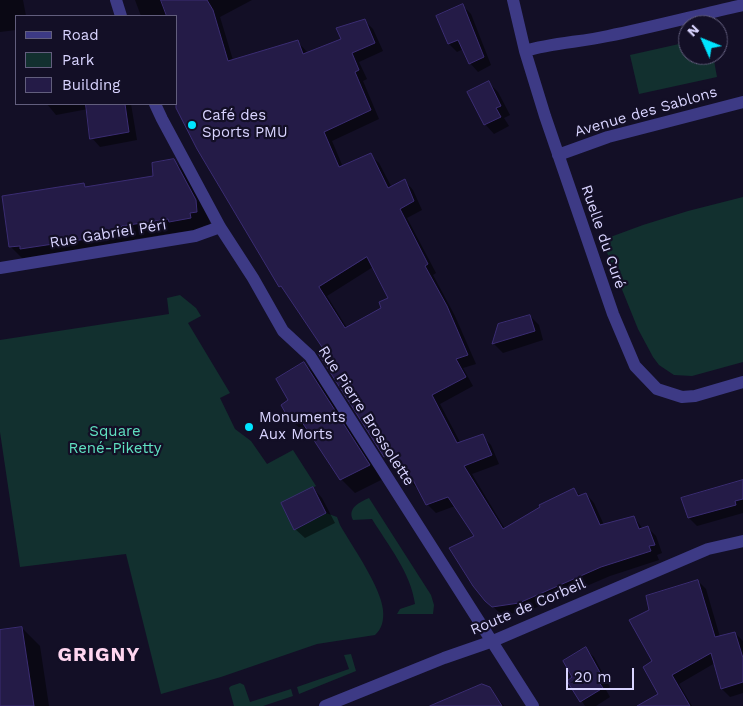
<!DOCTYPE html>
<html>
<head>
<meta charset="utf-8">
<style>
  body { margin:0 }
  #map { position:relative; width:743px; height:706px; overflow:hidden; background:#130f26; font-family:"Work Sans",sans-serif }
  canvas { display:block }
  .legend { position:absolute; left:15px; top:15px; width:162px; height:90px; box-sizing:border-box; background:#130f26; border:1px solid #625e7d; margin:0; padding:6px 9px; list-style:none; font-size:15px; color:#d9d4ff }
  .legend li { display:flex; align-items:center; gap:10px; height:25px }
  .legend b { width:25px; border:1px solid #625e7d }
  .north { position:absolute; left:678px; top:15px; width:50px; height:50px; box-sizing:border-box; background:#130f26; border:1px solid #625e7d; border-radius:50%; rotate:314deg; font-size:14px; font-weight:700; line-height:20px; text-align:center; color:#d9d4ff }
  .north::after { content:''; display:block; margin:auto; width:18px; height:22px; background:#00e5ff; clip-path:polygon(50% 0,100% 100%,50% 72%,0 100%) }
  .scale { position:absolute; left:566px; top:668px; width:68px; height:22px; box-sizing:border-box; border:2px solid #d9d4ff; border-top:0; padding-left:6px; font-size:15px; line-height:18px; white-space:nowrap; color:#d9d4ff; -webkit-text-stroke:4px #130f26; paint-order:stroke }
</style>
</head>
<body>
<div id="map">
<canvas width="743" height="706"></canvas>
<ul class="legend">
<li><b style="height:6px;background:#3d3a85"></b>Road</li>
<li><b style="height:14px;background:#12302f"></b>Park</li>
<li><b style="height:14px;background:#241b47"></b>Building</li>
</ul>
<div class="north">N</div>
<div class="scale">20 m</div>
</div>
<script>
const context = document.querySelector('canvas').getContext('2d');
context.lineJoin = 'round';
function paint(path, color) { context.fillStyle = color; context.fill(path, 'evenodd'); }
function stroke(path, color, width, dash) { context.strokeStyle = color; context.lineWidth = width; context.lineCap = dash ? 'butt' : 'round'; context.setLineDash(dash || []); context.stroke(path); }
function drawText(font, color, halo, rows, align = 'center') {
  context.font = font + ' "Work Sans",sans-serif'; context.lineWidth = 4.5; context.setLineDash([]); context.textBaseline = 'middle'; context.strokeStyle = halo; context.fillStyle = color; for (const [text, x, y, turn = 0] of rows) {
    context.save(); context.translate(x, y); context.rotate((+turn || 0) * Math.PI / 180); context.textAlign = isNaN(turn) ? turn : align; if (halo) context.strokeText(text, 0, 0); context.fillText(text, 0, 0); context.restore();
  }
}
paint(new Path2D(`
  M 688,42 L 688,55 L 713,55 L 717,77 L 639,94 L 630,55 Z
  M 743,197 L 743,362 L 692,376 L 674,375 L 659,365 L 653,357 L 638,329 L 604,245 L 605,239 L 643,225 L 688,211 Z
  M 180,295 L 196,308 L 201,316 L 188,323 L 230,393 L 220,398 L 235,429 L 251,441 L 267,464 L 293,450 L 316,486 L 281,503 L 295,529 L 326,513 L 337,517 L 340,525 C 352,546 381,587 383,610 C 384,620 382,629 375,635 L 317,644 L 221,677 L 161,694 L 126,554 L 20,567 L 0,432 L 0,340 L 169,314 L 167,298 Z
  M 369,498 L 431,595 L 434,605 L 433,614 L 397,614 L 400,609 L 415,604 C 411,573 388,545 372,519 L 353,520 C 347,508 360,502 369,498 Z
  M 351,654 L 356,671 L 299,694 L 297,687 L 349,669 L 344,655 Z
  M 240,683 L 244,685 L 250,702 L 291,689 L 293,696 L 263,706 L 234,706 L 229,688 L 231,686 Z`), '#12302f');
paint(new Path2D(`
  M 0,0 L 23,0 L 26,16 L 16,16 L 16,30 L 0,32 Z
  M 135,0 L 252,0 L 220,17 L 233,60 L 297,41 L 308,53 L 342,40 L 364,20 L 373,29 L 383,51 L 359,62 L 367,79 L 363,81 L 379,119 L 332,141 L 343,167 L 370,155 L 379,163 L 392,188 L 405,181 L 413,190 L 422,210 L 407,218 L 436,273 L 433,275 L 455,316 L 476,364 L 463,368 L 473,386 L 440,404 L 461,444 L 482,436 L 491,445 L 499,464 L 472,474 L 505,529 L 574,490 L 581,496 L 586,494 L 594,503 L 604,525 L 634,517 L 643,529 L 648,528 L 656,536 L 662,553 L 657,555 L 659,560 L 610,576 L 528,611 L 502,615 L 486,600 L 476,536 L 455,506 L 436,513 L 427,504 L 418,489 L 409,481 L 398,463 L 394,465 L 385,457 L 320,354 L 326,350 L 288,294 L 280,286 L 176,16 L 141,16 ZM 373,267 L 390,299 L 383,308 L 347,328 L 327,296 Z
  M 463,6 L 471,14 L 491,65 L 478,72 L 470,63 L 463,49 L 457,52 L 449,44 L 438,17 Z
  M 489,83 L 498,92 L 510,115 L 504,118 L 509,126 L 494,134 L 485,124 L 469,93 Z
  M 47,104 L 131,104 L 137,140 L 100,147 L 92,138 L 88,109 L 56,115 Z
  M 174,161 L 187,174 L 209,214 L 210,225 L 203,226 L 203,231 L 181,232 L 135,239 L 130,243 L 24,260 L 11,247 L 84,185 L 87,188 L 154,177 Z
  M 530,316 L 539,325 L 543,340 L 503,353 L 494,344 L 499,325 Z
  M 304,363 L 318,377 L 383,479 L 355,493 L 341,479 L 309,431 L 305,433 L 291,420 L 290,401 Z
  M 743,483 L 743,513 L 697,526 L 689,518 L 683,499 Z
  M 313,488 L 322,498 L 335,523 L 305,538 L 295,529 Z
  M 698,581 L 706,589 L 720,637 L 735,633 L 743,641 L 743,693 L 730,697 L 722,689 L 715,663 L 679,684 L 692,706 L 653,706 L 660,694 L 654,661 Z
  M 22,628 L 40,646 L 49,706 L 0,706 L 0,632 Z
  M 585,649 L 594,657 L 610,687 L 606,690 L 610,697 L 596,706 L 585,706 L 569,681 L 573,678 Z
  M 489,688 L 504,706 L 433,706 Z`), '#0007');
const building = new Path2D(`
  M 161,0 L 207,0 L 213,10 L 228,61 L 298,40 L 303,54 L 341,39 L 336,28 L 365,19 L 375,43 L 352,53 L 359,70 L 355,72 L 371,110 L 324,132 L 339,167 L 371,153 L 388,188 L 405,179 L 414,201 L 400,209 L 428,264 L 425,266 L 447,306 L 468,355 L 456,359 L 466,377 L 432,395 L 457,443 L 483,434 L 492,455 L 464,466 L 503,529 L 540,507 L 539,505 L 574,488 L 578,496 L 586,493 L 600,525 L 634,516 L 639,529 L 648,526 L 655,545 L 649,546 L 651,551 L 601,567 L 519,603 L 492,607 L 485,601 L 473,586 L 449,548 L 474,536 L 448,497 L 426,505 L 413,480 L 408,481 L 390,454 L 384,457 L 318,353 L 324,350 L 281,286 L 279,287 L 197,149 L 176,108 L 176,16 L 167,16 ZM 367,257 L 388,298 L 379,302 L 381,308 L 345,328 L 319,287 Z
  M 463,4 L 484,57 L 469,64 L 458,40 L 448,44 L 436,16 Z
  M 489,81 L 501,106 L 496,108 L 501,117 L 484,125 L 467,92 Z
  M 86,104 L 125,104 L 129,132 L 90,139 Z
  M 174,159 L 196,200 L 197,212 L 190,213 L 191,218 L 169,222 L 168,219 L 122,226 L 117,230 L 91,232 L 93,238 L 20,249 L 20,246 L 9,247 L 2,196 L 84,183 L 85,187 L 153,176 L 152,163 Z
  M 530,315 L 535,331 L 492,344 L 498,324 Z
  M 304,362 L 370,465 L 340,480 L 298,416 L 290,421 L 281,405 L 288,400 L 276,379 Z
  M 743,480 L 743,499 L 735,501 L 736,505 L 688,518 L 681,498 Z
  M 313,487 L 326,513 L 294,530 L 281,503 Z
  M 698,580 L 715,637 L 735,632 L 743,658 L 743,682 L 721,689 L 711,653 L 672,675 L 690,706 L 637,706 L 658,694 L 643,667 L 652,661 L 629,620 L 649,610 L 646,596 Z
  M 22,627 L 34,706 L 0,706 L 0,630 Z
  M 586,647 L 603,678 L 598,681 L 603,688 L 580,702 L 567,681 L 572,677 L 563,661 Z
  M 482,684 L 490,687 L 502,706 L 430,706 Z`);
paint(building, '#241b47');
stroke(building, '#3b2d73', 1);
stroke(new Path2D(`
  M 116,0 L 121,16
  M 513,0 L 525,51 L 545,116 L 613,314 L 635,366 L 657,389 L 682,397 L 695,396 L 743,382
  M 525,51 C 552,43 581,42 608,36 C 653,27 698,15 743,5
  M 155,104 L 162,119 L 220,227 L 253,278 L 283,331 L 310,356 L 533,706
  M 558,155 L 608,137 L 743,102
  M 0,268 L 195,236 L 220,227
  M 325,706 L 444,658 L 493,641 L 708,549 L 743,541`), '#3d3a85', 12);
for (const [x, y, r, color] of [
  [192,125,5,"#00e5ff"],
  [249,427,5,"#00e5ff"]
]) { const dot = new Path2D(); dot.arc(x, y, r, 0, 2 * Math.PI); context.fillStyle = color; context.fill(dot); stroke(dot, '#130f26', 2); }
drawText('15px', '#d9d4ff', '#130f26', [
  ["Avenue des Sablons",646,112,-16],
  ["Rue Gabriel Péri",108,234,-9],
  ["Ruelle du Curé",603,237,71],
  ["Rue Pierre Brossolette",366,416,57],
  ["Route de Corbeil",528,607,-23]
]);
drawText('15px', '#d9d4ff', '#130f26', [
  ["Café des",202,116],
  ["Sports PMU",202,133],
  ["Monuments",259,418],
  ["Aux Morts",259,435]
], 'left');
drawText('15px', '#5fe0c0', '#130f26', [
  ["Square",115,432],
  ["René-Piketty",115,449]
]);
context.letterSpacing = '1px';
drawText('bold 20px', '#ffd6f0', '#130f26', [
  ["GRIGNY",99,655]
]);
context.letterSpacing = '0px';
</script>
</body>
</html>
